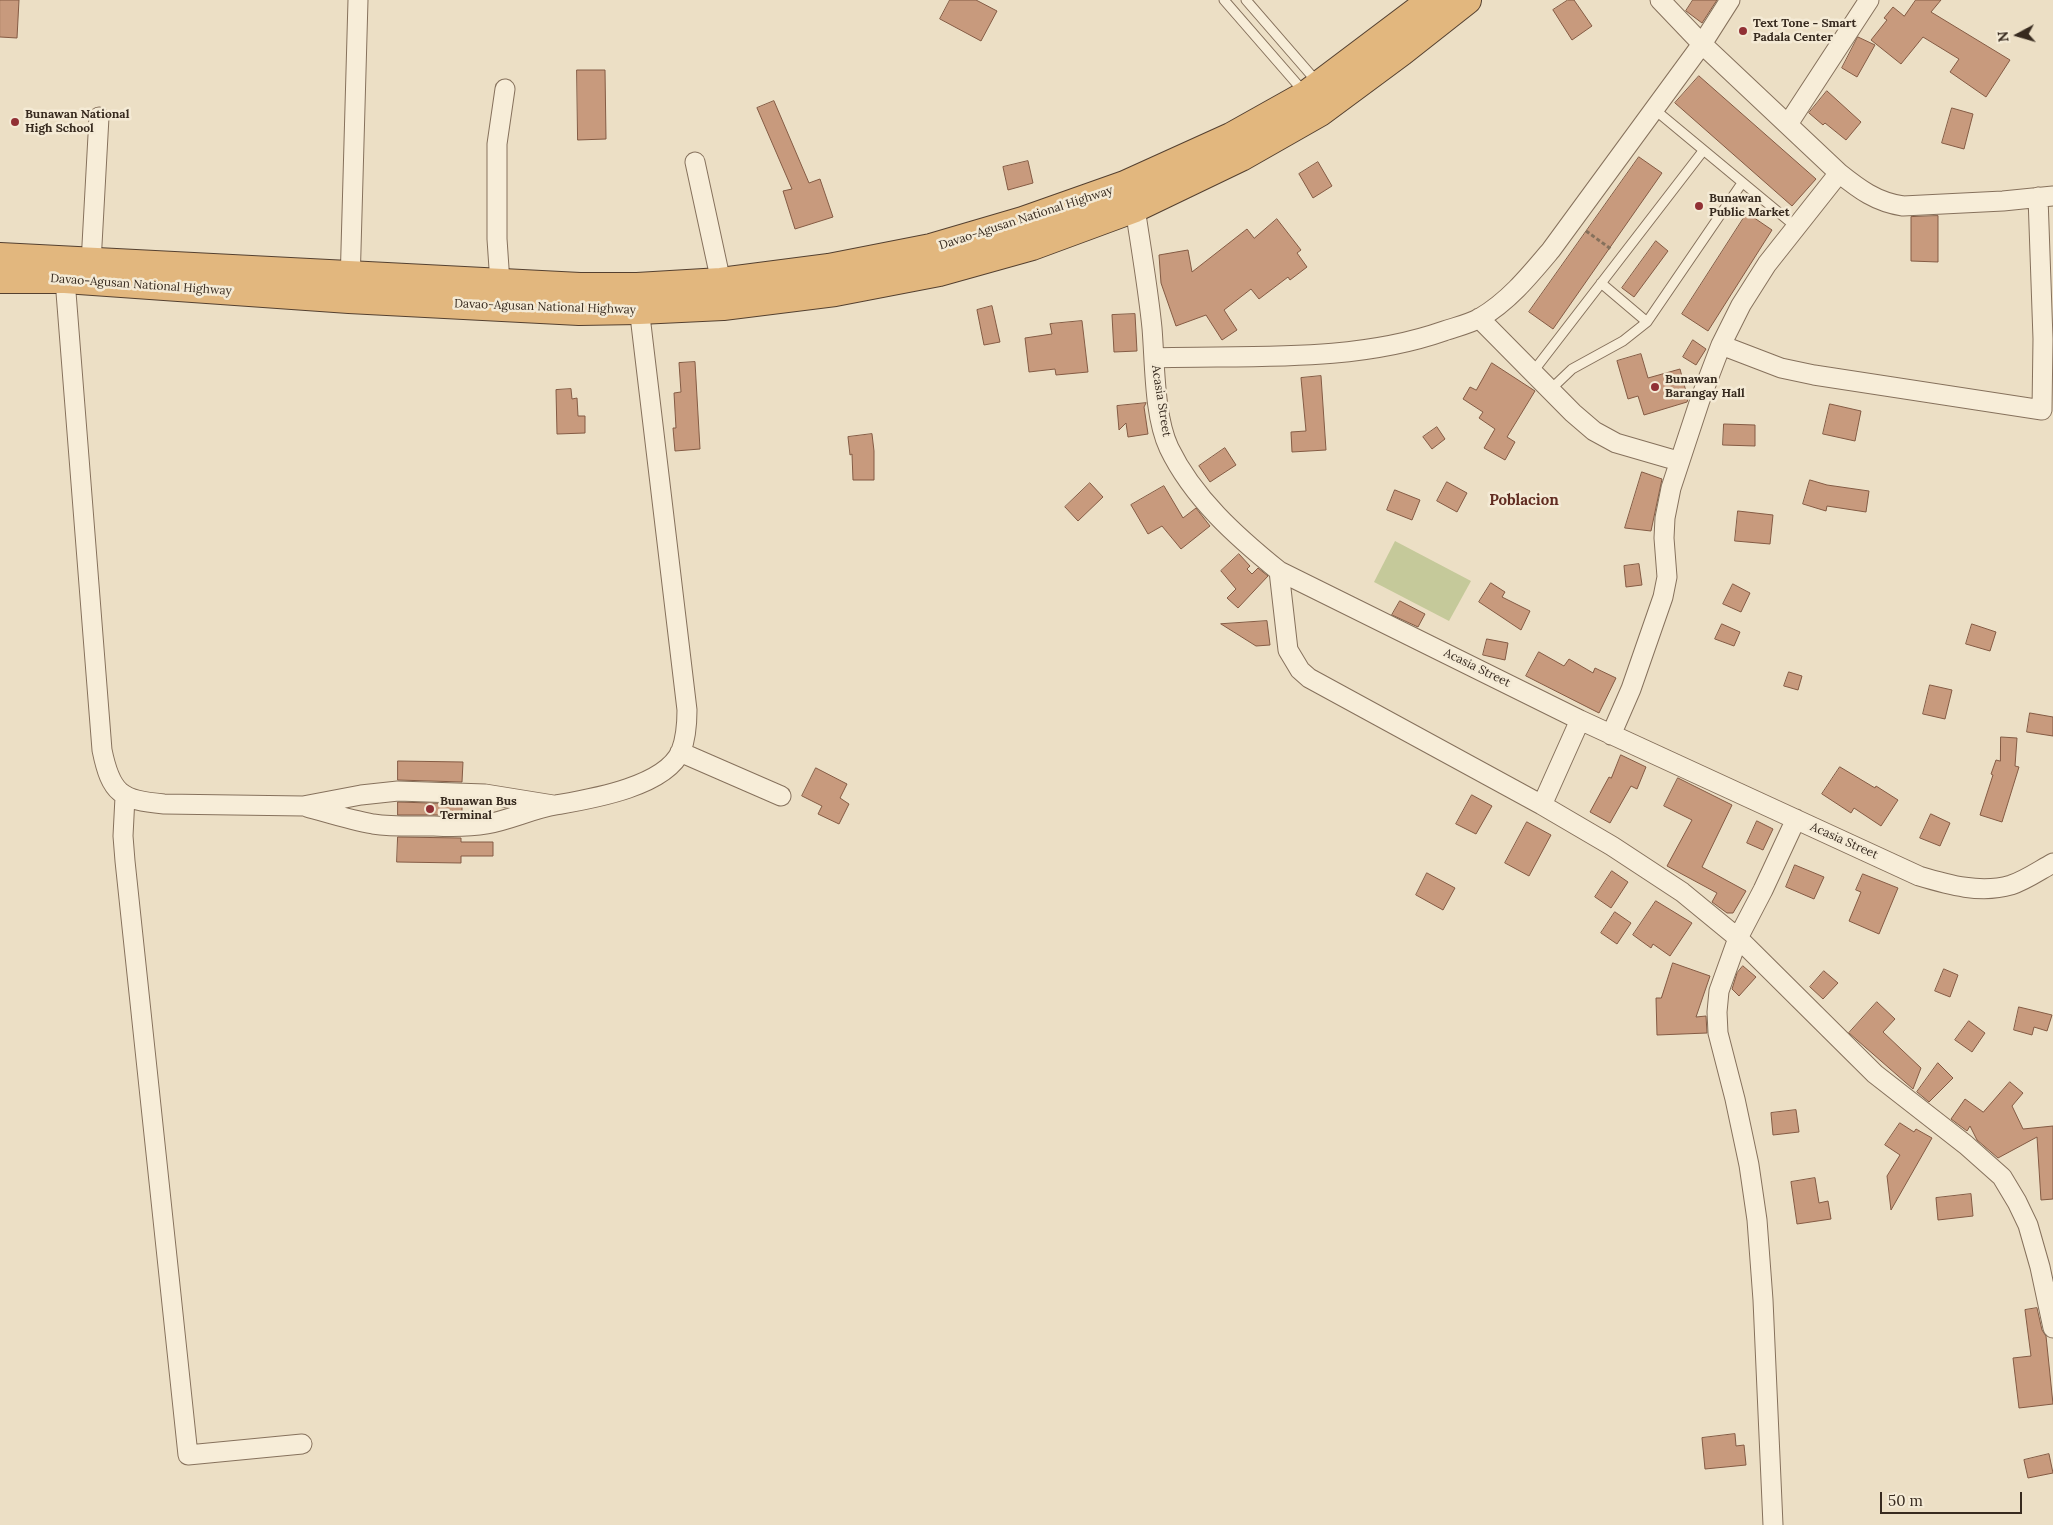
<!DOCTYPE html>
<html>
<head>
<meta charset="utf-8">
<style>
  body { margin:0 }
  #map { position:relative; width:2053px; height:1525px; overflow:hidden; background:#ecdfc5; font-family:Lora,serif }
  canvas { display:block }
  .north { position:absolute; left:1993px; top:10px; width:50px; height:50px; -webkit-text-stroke:4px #f4ead5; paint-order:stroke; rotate:264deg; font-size:14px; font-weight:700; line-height:20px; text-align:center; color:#372a1f }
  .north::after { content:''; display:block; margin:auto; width:18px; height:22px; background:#372a1f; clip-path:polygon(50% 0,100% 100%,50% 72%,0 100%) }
  .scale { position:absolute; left:1880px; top:1492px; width:142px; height:22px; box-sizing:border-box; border:2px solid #372a1f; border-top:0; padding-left:6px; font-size:15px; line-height:18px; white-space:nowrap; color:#372a1f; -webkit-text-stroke:4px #f4ead5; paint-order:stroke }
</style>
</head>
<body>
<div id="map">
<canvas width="2053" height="1525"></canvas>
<div class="north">N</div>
<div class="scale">50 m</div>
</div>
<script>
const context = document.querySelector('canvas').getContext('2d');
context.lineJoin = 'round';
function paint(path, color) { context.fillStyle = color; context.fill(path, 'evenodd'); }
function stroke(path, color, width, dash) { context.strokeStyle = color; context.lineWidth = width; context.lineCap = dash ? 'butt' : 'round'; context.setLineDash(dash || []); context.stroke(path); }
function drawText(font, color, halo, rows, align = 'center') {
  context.font = font + ' Lora,serif'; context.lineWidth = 5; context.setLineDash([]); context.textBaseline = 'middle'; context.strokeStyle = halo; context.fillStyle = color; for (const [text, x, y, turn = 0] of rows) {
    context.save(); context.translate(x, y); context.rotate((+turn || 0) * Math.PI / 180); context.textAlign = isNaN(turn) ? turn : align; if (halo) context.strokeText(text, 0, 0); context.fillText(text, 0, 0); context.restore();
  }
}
paint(new Path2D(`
  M 1395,541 L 1471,581 L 1449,621 L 1374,582 Z`), '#c5c99a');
const building = new Path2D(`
  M 0,0 L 19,0 L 17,38 L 0,37 Z
  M 950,0 L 976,0 L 997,11 L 981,41 L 940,19 Z
  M 1568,0 L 1574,0 L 1592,26 L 1572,40 L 1553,10 Z
  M 1693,0 L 1717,0 L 1702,23 L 1686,11 Z
  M 1916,0 L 1941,0 L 1931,12 L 2010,60 L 1986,97 L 1950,72 L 1959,59 L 1923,37 L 1901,64 L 1871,40 L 1887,20 L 1884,18 L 1893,7 L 1904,16 Z
  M 1858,37 L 1875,45 L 1857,77 L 1842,68 Z
  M 577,70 L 605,70 L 606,139 L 578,140 Z
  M 1699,76 L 1816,179 L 1792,206 L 1675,103 Z
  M 1827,91 L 1861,122 L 1846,140 L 1825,123 L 1823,125 L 1809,113 Z
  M 774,101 L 809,183 L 820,179 L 833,217 L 795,229 L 783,191 L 792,189 L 757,108 Z
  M 1952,108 L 1973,114 L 1964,149 L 1942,143 Z
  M 1639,157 L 1662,173 L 1553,329 L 1529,312 Z
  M 1028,161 L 1033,183 L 1008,190 L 1003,167 Z
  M 1318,162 L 1332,186 L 1313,198 L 1299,174 Z
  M 1747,213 L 1772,230 L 1708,331 L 1682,314 Z
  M 1938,216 L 1938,262 L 1911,261 L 1911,217 Z
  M 1277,219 L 1301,250 L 1297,253 L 1307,267 L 1290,280 L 1288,277 L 1259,299 L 1251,289 L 1224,310 L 1237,330 L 1222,340 L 1206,315 L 1176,326 L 1161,283 L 1159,255 L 1188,250 L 1192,272 L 1247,229 L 1254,238 Z
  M 1656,241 L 1668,251 L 1634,297 L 1622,288 Z
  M 992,306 L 1000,342 L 984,345 L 977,310 Z
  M 1135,314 L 1137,351 L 1114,352 L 1112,315 Z
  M 1082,321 L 1088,372 L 1056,375 L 1055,369 L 1029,372 L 1025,338 L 1052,334 L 1050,324 Z
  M 1693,340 L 1706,349 L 1696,365 L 1683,357 Z
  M 1641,354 L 1648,378 L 1680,369 L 1688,399 L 1687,402 L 1644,415 L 1638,396 L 1628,399 L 1617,361 Z
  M 695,362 L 700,449 L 675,451 L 673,428 L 676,428 L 674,393 L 681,392 L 679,363 Z
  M 1492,363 L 1535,391 L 1507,437 L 1515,442 L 1505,460 L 1484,448 L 1495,429 L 1479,418 L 1483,412 L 1463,399 L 1470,387 L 1476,390 Z
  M 1321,376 L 1326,450 L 1292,452 L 1291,432 L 1306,431 L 1301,378 Z
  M 571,389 L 572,399 L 577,398 L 578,416 L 585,416 L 585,433 L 557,434 L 556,390 Z
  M 1146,403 L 1144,407 L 1148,434 L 1128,437 L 1126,423 L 1119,430 L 1117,406 Z
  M 1830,404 L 1861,411 L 1855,441 L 1823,434 Z
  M 1724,424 L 1755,425 L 1755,446 L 1723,445 Z
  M 1437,427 L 1445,439 L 1432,449 L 1423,437 Z
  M 872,434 L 874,451 L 874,480 L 853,480 L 852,454 L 850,455 L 848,437 Z
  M 1225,448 L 1236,465 L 1210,482 L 1199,466 Z
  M 1642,472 L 1662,479 L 1651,531 L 1625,528 Z
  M 1810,480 L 1827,485 L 1869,491 L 1866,512 L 1827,506 L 1826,511 L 1803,504 Z
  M 1447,482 L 1467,493 L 1457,512 L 1437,501 Z
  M 1090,483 L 1103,497 L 1078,521 L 1065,507 Z
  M 1164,486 L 1183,518 L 1196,508 L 1210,526 L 1181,549 L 1162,526 L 1148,534 L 1131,505 Z
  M 1395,490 L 1420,500 L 1412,520 L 1387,510 Z
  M 1738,511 L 1773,515 L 1770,544 L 1735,541 Z
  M 1239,554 L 1250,566 L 1247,569 L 1252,574 L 1258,568 L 1268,576 L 1238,608 L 1227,598 L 1236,589 L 1221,571 Z
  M 1639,564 L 1642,585 L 1626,587 L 1624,566 Z
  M 1491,583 L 1505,592 L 1502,597 L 1530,611 L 1521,630 L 1479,602 Z
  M 1733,584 L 1750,593 L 1741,612 L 1723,604 Z
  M 1400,601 L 1425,614 L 1418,627 L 1392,615 Z
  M 1267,621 L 1270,645 L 1256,646 L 1221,624 Z
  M 1722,624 L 1740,632 L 1734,646 L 1715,639 Z
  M 1972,624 L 1996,632 L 1990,651 L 1966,644 Z
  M 1487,639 L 1508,643 L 1505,660 L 1483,655 Z
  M 1539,652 L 1564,666 L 1569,659 L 1593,673 L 1595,668 L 1616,678 L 1599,713 L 1526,676 Z
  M 1789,672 L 1802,676 L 1798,690 L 1784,686 Z
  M 1930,685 L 1952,690 L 1945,719 L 1923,714 Z
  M 2030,713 L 2053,717 L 2053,736 L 2027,732 Z
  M 2001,737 L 2017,738 L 2015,766 L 2019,767 L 2002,822 L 1980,815 L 1993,775 L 1991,774 L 1996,760 L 2000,761 Z
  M 1621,755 L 1646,767 L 1637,789 L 1631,786 L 1610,823 L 1590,812 L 1609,777 L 1611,778 Z
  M 398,761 L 463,762 L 462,782 L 398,780 Z
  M 1840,767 L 1875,788 L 1876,786 L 1898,800 L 1881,826 L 1854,808 L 1851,813 L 1822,794 Z
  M 816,768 L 847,784 L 840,798 L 849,804 L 839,824 L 818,814 L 822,806 L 802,796 Z
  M 1678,778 L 1732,805 L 1702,867 L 1746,891 L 1733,913 L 1727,913 L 1712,902 L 1717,893 L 1667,866 L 1692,820 L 1664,806 Z
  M 1472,795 L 1492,806 L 1476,834 L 1456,824 Z
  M 398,802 L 462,804 L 462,815 L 398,815 Z
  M 1931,814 L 1950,823 L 1940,846 L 1920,838 Z
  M 1757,821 L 1773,829 L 1763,850 L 1747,843 Z
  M 1527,822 L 1551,835 L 1529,876 L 1505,863 Z
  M 398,837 L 461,838 L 461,842 L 493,842 L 493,856 L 461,856 L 461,863 L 397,862 Z
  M 1795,865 L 1824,877 L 1814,899 L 1786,887 Z
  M 1612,871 L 1628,882 L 1611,908 L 1595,897 Z
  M 1427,873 L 1455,888 L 1443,910 L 1416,895 Z
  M 1863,874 L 1898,888 L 1879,934 L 1849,921 L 1861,892 L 1856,890 Z
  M 1656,901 L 1692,923 L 1670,956 L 1653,944 L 1651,948 L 1633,935 Z
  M 1615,912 L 1631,923 L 1617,944 L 1601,933 Z
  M 1673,963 L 1710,976 L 1696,1017 L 1706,1016 L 1707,1033 L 1657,1035 L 1656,998 L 1661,998 Z
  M 1743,966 L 1756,977 L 1739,996 L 1732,989 L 1737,973 Z
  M 1944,969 L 1958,975 L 1950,997 L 1935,991 Z
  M 1824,971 L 1838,983 L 1823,999 L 1810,987 Z
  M 1877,1002 L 1895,1019 L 1883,1032 L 1921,1068 L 1913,1089 L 1849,1033 Z
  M 2019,1007 L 2052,1015 L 2047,1031 L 2034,1027 L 2032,1035 L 2014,1030 Z
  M 1969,1021 L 1985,1033 L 1972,1052 L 1955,1040 Z
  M 1938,1063 L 1953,1078 L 1929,1102 L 1917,1092 Z
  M 2010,1082 L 2023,1093 L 2012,1106 L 2023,1129 L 2053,1126 L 2053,1199 L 2041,1200 L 2037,1137 L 1998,1158 L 1977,1140 L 1970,1126 L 1967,1131 L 1951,1119 L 1965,1099 L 1983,1112 Z
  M 1796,1110 L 1799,1132 L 1773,1135 L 1771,1113 Z
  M 1900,1123 L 1914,1132 L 1916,1129 L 1932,1138 L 1891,1210 L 1887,1176 L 1900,1155 L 1885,1145 Z
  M 1815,1178 L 1819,1203 L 1828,1201 L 1831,1219 L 1797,1224 L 1791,1182 Z
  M 1971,1194 L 1973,1216 L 1938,1220 L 1936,1198 Z
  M 2037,1308 L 2042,1330 L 2046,1336 L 2053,1404 L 2019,1408 L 2013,1358 L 2031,1356 L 2025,1310 Z
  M 1735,1434 L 1736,1446 L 1744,1445 L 1746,1465 L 1705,1469 L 1702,1438 Z
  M 2049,1454 L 2053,1473 L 2028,1478 L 2024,1460 Z`);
paint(building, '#c89a7d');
stroke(building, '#845b44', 1);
const service = new Path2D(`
  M 1224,0 L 1304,92
  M 1246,0 L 1318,83
  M 1654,109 L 1795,226
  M 1601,283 L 1647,322
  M 1532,373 L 1703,151
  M 1550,390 L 1572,369 L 1623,341 L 1647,322 L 1742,183`);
const minor = new Path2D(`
  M 1660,0 L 1702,44 L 1839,173 C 1859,189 1876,202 1903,206 L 2003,201 L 2053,196
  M 1788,124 L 1869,0
  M 695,162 L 721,282
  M 1135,208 C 1141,248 1148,288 1152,328 C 1155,364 1154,416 1169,448 C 1193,498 1237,537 1279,571 L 1580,720 L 1919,876 C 1949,885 1981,894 2011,885 C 2026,880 2040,870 2053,863
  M 91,263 L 99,117
  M 64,267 L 102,750 C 111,794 121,800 164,804 L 303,806 L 361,795 L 398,791 L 485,794 L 553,805
  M 500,283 L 497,239 L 497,144 L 505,89
  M 350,285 L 358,0
  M 1479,318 L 1573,413 L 1594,431 L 1616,443 L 1678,461
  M 1721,345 L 1781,368 L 1814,375 L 2042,410 L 2043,339 L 2038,197
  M 1154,358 C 1250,355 1353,363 1444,331 C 1456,327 1469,324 1480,318 C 1509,301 1530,275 1551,250 L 1702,44 L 1730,0
  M 1279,571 L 1288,650 L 1300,670 L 1309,678 L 1542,805 L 1612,846 L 1682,892 L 1738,938 L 1875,1074 L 1966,1145 L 2002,1177 L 2017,1202 L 2028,1225 L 2040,1267 L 2053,1328
  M 1611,735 L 1631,689 L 1663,597 L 1667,577 L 1664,538 L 1665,518 L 1671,488 L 1700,400 L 1721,345 L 1741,305 L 1767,264 L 1839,173
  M 680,752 L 781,796
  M 125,797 L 123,836 L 125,861 L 188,1455 L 302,1444
  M 1542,805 L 1580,720
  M 307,807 C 329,813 350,820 373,824 C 393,827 413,826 434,826 C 451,827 469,827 487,824 C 510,820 532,809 556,805 C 590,799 665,787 681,751 C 686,738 687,724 687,710 L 638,299
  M 1773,1525 L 1763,1300 L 1757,1220 L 1749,1165 L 1735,1099 L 1718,1033 L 1717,1012 L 1719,991 L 1738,938 L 1763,890 L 1796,819`);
const trunk = new Path2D(`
  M 0,257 L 580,287 L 637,287 L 721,282 L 829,268 L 931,248 L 1023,221 L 1125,185 L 1231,137 L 1306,95 L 1432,0
  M 0,279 L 65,279 L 349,299 L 579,311 L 639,310 L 723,306 L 835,292 L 939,272 L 1032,246 L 1135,208 L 1241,157 L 1320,112 L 1401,52 L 1467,0`);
stroke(service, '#86715c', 11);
stroke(minor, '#86715c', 21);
stroke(trunk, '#544030', 30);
stroke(new Path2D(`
  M 1586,231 L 1611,249`), '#86715c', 3, [4, 2.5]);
stroke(service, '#f7edd8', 9);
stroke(minor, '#f7edd8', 19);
stroke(trunk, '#e2b77e', 28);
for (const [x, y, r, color] of [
  [1743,31,5,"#913034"],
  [15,122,5,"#913034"],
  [1699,206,5,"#913034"],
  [1655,387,5,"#913034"],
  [430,809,5,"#913034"]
]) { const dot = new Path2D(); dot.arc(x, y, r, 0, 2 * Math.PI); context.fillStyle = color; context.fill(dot); stroke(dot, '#f4ead5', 2); }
drawText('bold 12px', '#372a1f', '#f4ead5', [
  ["Text Tone - Smart",1753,24],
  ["Padala Center",1753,38],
  ["Bunawan National",25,115],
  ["High School",25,129],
  ["Bunawan",1709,199],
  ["Public Market",1709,213],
  ["Bunawan",1665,380],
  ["Barangay Hall",1665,394],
  ["Bunawan Bus",440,802],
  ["Terminal",440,816]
], 'left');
drawText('12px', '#372a1f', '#f4ead5', [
  ["Davao-Agusan National Highway",1026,218,-18],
  ["Davao-Agusan National Highway",141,285,4],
  ["Davao-Agusan National Highway",545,307,2],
  ["Acasia Street",1161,401,81],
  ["Acasia Street",1477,668,26],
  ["Acasia Street",1844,841,24]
]);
drawText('bold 15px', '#612c21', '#f4ead5', [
  ["Poblacion",1524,501]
]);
</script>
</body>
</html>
